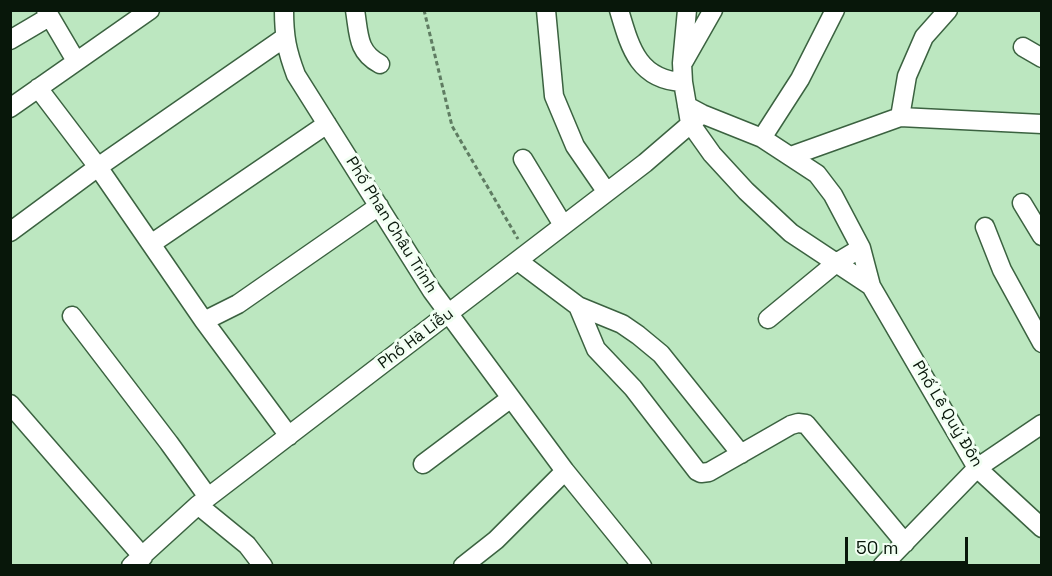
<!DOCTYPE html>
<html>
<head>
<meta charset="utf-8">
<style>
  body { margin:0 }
  #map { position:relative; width:1052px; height:576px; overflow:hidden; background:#bce7c0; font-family:"Space Grotesk",sans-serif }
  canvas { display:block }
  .frame { position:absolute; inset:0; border:12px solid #08170a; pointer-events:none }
  .scale { position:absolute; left:845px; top:537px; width:123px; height:27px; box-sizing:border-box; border:3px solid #08170a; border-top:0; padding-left:8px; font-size:18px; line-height:21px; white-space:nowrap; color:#08170a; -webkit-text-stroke:4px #f2fff3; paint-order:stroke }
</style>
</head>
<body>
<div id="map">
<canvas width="1052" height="576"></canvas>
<div class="frame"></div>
<div class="scale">50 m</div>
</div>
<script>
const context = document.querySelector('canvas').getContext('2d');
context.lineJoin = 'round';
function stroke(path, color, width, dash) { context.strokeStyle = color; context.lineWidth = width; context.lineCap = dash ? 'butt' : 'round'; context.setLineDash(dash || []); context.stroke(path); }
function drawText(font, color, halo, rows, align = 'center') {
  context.font = font + ' "Space Grotesk",sans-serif'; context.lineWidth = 6; context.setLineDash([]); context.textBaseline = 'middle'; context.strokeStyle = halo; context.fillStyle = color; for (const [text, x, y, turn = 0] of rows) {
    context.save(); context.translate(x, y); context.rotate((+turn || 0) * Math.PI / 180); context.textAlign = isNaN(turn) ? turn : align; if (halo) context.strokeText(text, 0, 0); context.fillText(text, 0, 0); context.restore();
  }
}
const minor = new Path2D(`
  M 46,10 L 76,61
  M 284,10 C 284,37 287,51 296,75 L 432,291 L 565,471 L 642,566
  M 355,10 C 359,34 357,52 380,64
  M 546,10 L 554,96 L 575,146 L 606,191
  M 619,10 C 630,47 638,80 683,82
  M 687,10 L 682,63 L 683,82 L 690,123 L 712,154 L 746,191 L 791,233 L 871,286
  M 10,40 L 49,17
  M 1023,47 L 1042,58
  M 684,61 L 713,10
  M 38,88 L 98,167 L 204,321 L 238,304 L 379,206
  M 687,106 L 702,114 L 762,138 L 817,174 L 833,195 L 861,248 L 871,286 L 977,468 L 1042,528
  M 10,108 L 150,10
  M 900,117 L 907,76 L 924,37 L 948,10
  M 762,138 L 800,79 L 835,10
  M 791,156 L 900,117 L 1042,124
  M 523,159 L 563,225
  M 1022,203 L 1042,236
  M 985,227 L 1002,270 L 1042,343
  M 10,232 L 98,167 L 284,38
  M 151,244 L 327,124
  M 518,261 L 578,306 L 622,324 L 638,335 L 661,354 L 741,454
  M 578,306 L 596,349 L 633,388 L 697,471 L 701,473 L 709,472 L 791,425 L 798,423 L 806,424 L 905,543
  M 72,316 L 169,443 L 208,497
  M 768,319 L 836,263 L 861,248
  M 204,321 L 289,436
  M 10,404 L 143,557
  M 423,464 L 511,398
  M 198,505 L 247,545 L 263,566
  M 131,566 L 198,505 L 645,163 L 702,114
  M 463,566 L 496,540 L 565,471
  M 882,566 L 977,468 L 1042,424`);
stroke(minor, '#3b6240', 21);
stroke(new Path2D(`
  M 424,10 L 452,126 L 518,239`), '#5f7c62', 3, [4.5, 3]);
stroke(minor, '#fff', 18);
drawText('16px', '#08170a', '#f2fff3', [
  ["Phố Phan Châu Trinh",391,225,58],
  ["Phố Hà Liễu",416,339,-37],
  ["Phố Lê Quý Đôn",947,414,59]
]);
</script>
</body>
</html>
